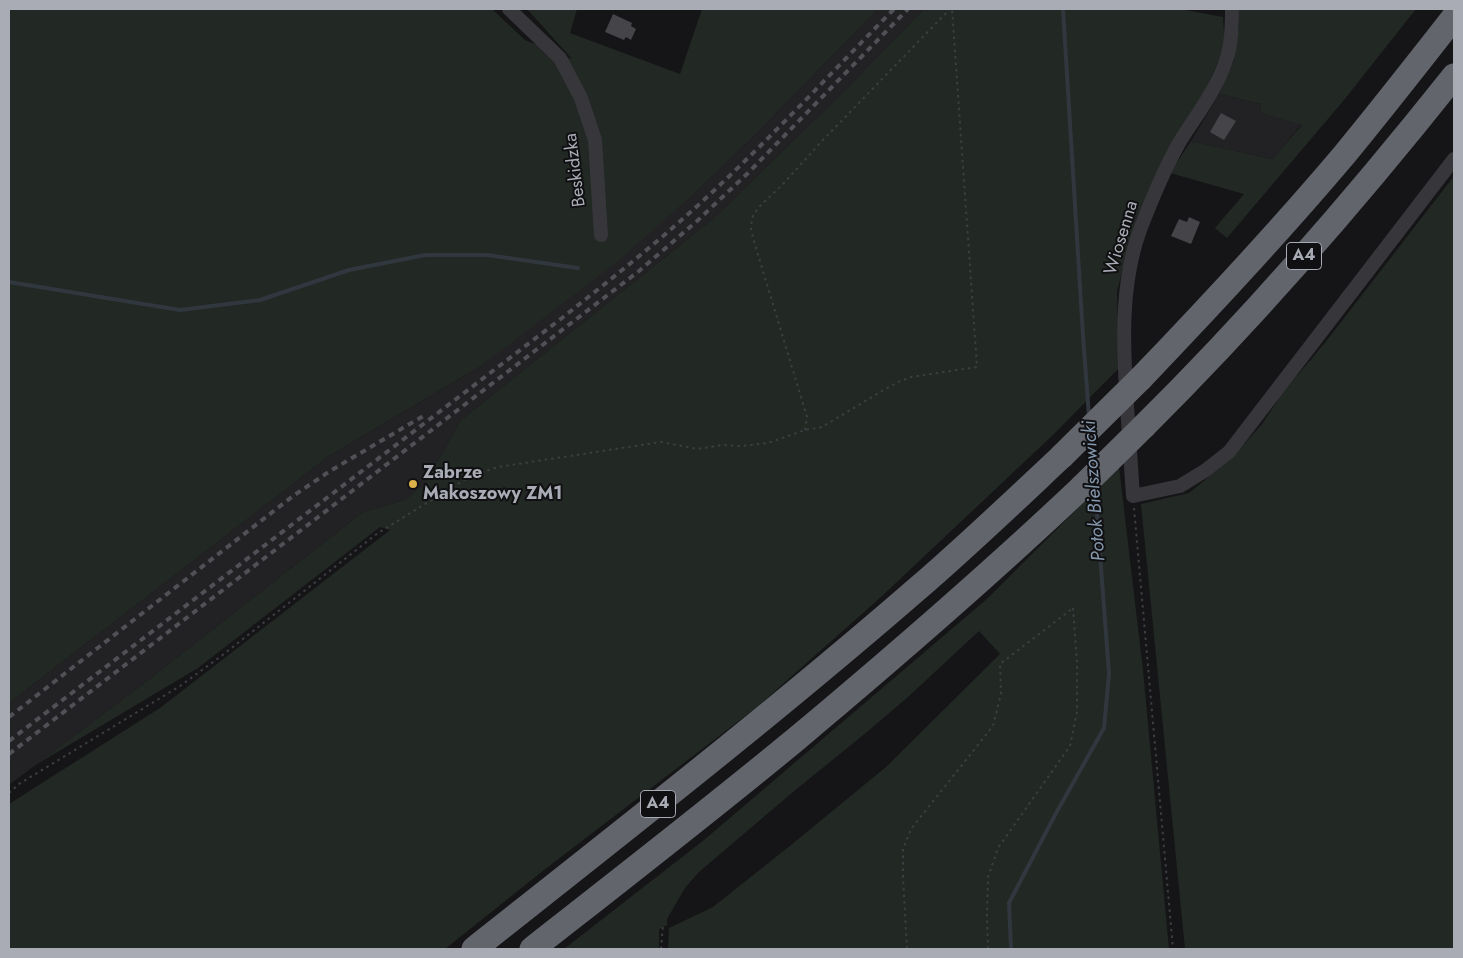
<!DOCTYPE html>
<html>
<head>
<meta charset="utf-8">
<style>
  body { margin:0 }
  #map { position:relative; width:1463px; height:958px; overflow:hidden; background:#151517; font-family:Jost,sans-serif }
  canvas { display:block }
  .frame { position:absolute; inset:0; border:10px solid #a9acb5; pointer-events:none }
</style>
</head>
<body>
<div id="map">
<canvas width="1463" height="958"></canvas>
<div class="frame"></div>
</div>
<script>
const context = document.querySelector('canvas').getContext('2d');
context.lineJoin = 'round';
function paint(path, color) { context.fillStyle = color; context.fill(path, 'evenodd'); }
function stroke(path, color, width, dash) { context.strokeStyle = color; context.lineWidth = width; context.lineCap = dash ? 'butt' : 'round'; context.setLineDash(dash || []); context.stroke(path); }
function drawText(font, color, halo, rows, align = 'center') {
  context.font = font + ' Jost,sans-serif'; context.lineWidth = 4; context.setLineDash([]); context.textBaseline = 'middle'; context.strokeStyle = halo; context.fillStyle = color; for (const [text, x, y, turn = 0] of rows) {
    context.save(); context.translate(x, y); context.rotate((+turn || 0) * Math.PI / 180); context.textAlign = isNaN(turn) ? turn : align; if (halo) context.strokeText(text, 0, 0); context.fillText(text, 0, 0); context.restore();
  }
}
paint(new Path2D(`
  M 878,9 L 924,9 L 839,96 L 713,219 L 461,420 L 425,483 L 405,500 L 363,512 L 143,684 L 9,785 L 9,703 L 329,456 L 481,366 L 699,189 L 758,132 Z
  M 1219,94 L 1261,104 L 1260,113 L 1302,124 L 1272,159 L 1191,141 Z`), '#222124');
paint(new Path2D(`
  M 9,9 L 492,9 L 525,40 L 572,59 L 527,9 L 577,9 L 570,33 L 680,74 L 702,9 L 878,9 L 758,132 L 699,189 L 618,261 L 481,366 L 329,456 L 9,703 Z
  M 924,9 L 1180,9 L 1223,17 L 1225,47 L 1205,91 L 1172,146 L 1136,221 L 1117,291 L 1118,369 L 1055,433 L 881,597 L 757,707 L 544,870 L 445,949 L 9,949 L 9,804 L 160,708 L 390,530 L 380,527 L 198,668 L 34,766 L 143,684 L 363,512 L 405,500 L 425,483 L 461,420 L 713,219 L 839,96 Z
  M 1239,9 L 1416,9 L 1344,100 L 1227,238 L 1215,228 L 1244,194 L 1170,173 L 1191,141 L 1272,159 L 1302,125 L 1260,113 L 1261,104 L 1219,94 L 1233,63 L 1239,26 Z
  M 1454,176 L 1454,949 L 1185,949 L 1141,504 L 1189,493 L 1232,458 L 1262,424 L 1284,391 L 1324,344 Z
  M 1119,467 L 1143,670 L 1169,949 L 668,949 L 669,928 L 713,907 L 791,845 L 886,767 L 1000,654 L 979,631 L 908,697 L 867,732 L 793,792 L 699,872 L 685,888 L 667,919 L 667,925 L 659,929 L 659,949 L 564,949 L 704,840 L 988,598 Z`), '#222823');
stroke(new Path2D(`
  M 1063,9 L 1083,336 L 1089,416
  M 9,282 L 180,310 L 260,300 L 349,270 L 425,255 L 487,255 L 578,268
  M 1091,440 L 1093,463
  M 1011,949 L 1009,903 L 1055,815 L 1104,728 L 1109,674 L 1095,487`), '#30373e', 4);
paint(new Path2D(`
  M 613,14 L 632,23 L 631,26 L 636,29 L 631,40 L 626,37 L 624,40 L 605,32 Z
  M 1221,113 L 1236,121 L 1224,140 L 1210,132 Z
  M 1189,217 L 1200,222 L 1191,244 L 1171,236 L 1179,219 L 1187,222 Z`), '#454549');
stroke(new Path2D(`
  M 805,430 L 807,417 L 753,238 L 751,229 L 752,218 L 758,208 L 783,184 L 822,141 L 950,9
  M 1134,508 L 1173,949
  M 9,793 L 19,784 L 180,686 L 220,657 L 378,533 L 469,477 L 498,467 L 661,442 L 697,449 L 722,445 L 742,446 L 768,443 L 805,430 L 822,427 L 882,391 L 898,382 L 911,377 L 977,367 L 952,9
  M 661,949 L 663,924
  M 907,949 L 903,877 L 903,849 L 911,829 L 993,726 L 1001,694 L 1000,664 L 1073,608
  M 988,949 L 987,917 L 988,877 L 998,848 L 1070,746 L 1077,712 L 1077,663 L 1073,608`), '#3d3e42', 2, [2.5, 4]);
stroke(new Path2D(`
  M 509,9 L 560,58 L 581,98 L 595,140 L 601,235
  M 1232,9 C 1232,24 1232,39 1228,54 C 1219,87 1197,114 1179,143 C 1164,170 1151,201 1140,230 C 1120,286 1123,346 1127,406 C 1129,436 1131,466 1133,496 L 1180,486 L 1206,470 L 1229,452 L 1454,159`), '#37373b', 14);
stroke(new Path2D(`
  M 1141,378 C 1211,305 1280,231 1345,154 C 1382,109 1418,63 1454,17
  M 1144,426 C 1255,316 1357,198 1454,76
  M 474,949 C 623,831 773,714 917,589 C 967,546 1014,501 1062,456
  M 532,949 C 620,880 709,811 795,740 C 893,658 989,575 1082,487`), '#63656c', 25);
stroke(new Path2D(`
  M 9,717 L 293,496 L 330,471 L 425,415
  M 9,741 L 562,318 C 611,279 661,240 707,197 C 772,137 832,72 894,9
  M 9,754 L 639,271 L 697,221 L 748,173 L 908,9`), '#505156', 4, [6, 5]);
stroke(new Path2D(`
  M 1062,456 L 1141,378
  M 1082,487 L 1144,426`), '#63656c', 25);
for (const [x, y, r, color] of [
  [413,484,5,"#dbb149"]
]) { const dot = new Path2D(); dot.arc(x, y, r, 0, 2 * Math.PI); context.fillStyle = color; context.fill(dot); stroke(dot, '#101012', 2); }
for (const [x, y, w] of [
  [1304,256,35],
  [658,804,35]
]) { const box = new Path2D(); box.roundRect(x - w / 2, y - 13.5, w, 27, 4); context.fillStyle = '#101012'; context.fill(box); stroke(box, '#a9acb5', 1); }
drawText('bold 16px', '#a9acb5', null, [
  ["A4",1304,256],
  ["A4",658,804]
]);
drawText('18px', '#a9acb5', '#101012', [
  ["Beskidzka",576,170,-97],
  ["Wiosenna",1122,238,-73]
]);
drawText('bold 18px', '#a9acb5', '#101012', [
  ["Zabrze",423,474],
  ["Makoszowy ZM1",423,495]
], 'left');
drawText('italic 19px', '#8497ac', '#101012', [
  ["Potok Bielszowicki",1095,491,-94]
]);
</script>
</body>
</html>
